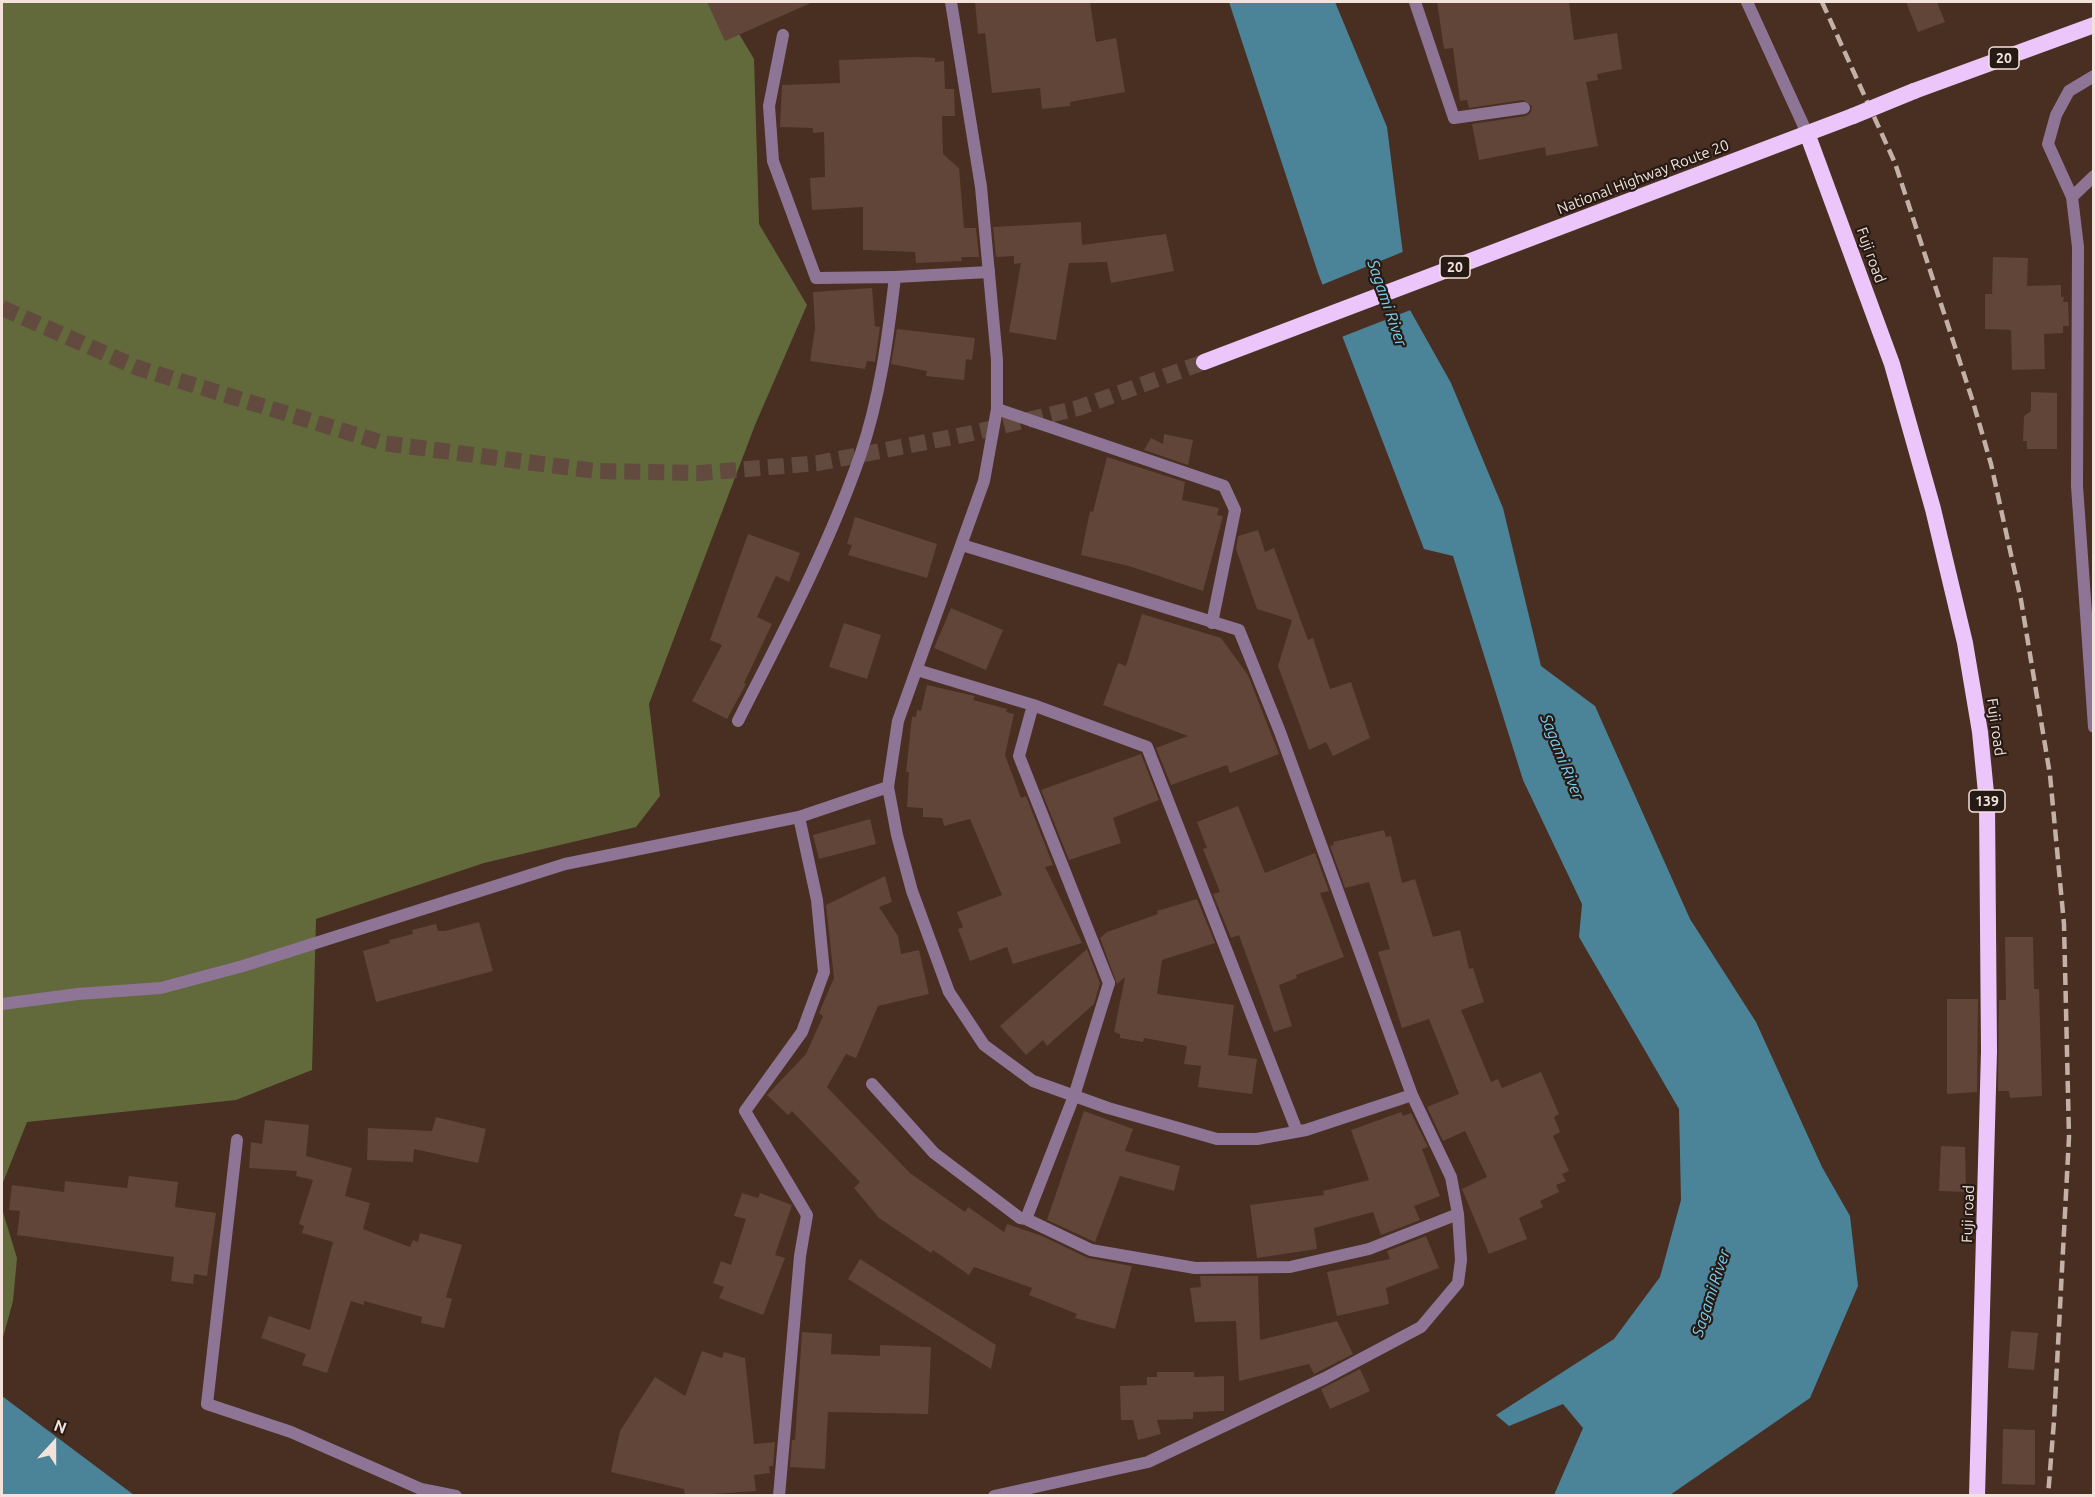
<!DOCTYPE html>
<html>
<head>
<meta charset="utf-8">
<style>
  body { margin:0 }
  #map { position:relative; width:2095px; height:1497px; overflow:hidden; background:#482f22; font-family:Ubuntu,sans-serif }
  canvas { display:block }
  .frame { position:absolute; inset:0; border:3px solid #f3e2da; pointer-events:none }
  .north { position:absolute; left:24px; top:1413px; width:60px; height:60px; -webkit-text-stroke:4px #261a14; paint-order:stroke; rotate:21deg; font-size:16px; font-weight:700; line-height:24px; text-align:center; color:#f3e2da }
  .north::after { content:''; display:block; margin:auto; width:21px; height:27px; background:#f3e2da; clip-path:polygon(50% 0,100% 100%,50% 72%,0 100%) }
</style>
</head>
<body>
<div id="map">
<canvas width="2095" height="1497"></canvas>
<div class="frame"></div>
<div class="north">N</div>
</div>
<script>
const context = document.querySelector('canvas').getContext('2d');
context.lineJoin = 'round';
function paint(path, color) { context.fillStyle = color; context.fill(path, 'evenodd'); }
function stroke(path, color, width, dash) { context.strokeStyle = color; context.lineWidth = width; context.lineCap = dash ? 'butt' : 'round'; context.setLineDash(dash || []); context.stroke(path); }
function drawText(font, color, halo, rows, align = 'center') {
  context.font = font + ' Ubuntu,sans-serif'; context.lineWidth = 4.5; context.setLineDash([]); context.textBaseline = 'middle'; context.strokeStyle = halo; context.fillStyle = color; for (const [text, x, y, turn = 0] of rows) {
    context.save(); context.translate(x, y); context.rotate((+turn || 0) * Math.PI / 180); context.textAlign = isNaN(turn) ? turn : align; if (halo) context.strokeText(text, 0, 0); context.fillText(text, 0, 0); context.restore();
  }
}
paint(new Path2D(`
  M 2,2 L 720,2 L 754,59 L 759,224 L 807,305 L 755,425 L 649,704 L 660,796 L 636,827 L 484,863 L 316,919 L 312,1070 L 236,1100 L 27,1122 L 2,1185 Z
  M 2,1209 L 17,1258 L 13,1301 L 2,1341 Z`), '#626a3c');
paint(new Path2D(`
  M 1229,2 L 1335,2 L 1387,127 L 1410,310 L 1451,383 L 1503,508 L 1541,666 L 1595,706 L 1690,919 L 1756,1022 L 1822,1167 L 1850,1216 L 1858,1286 L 1810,1398 L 1670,1495 L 1554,1495 L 1583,1428 L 1563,1404 L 1509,1426 L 1496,1415 L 1614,1339 L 1660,1277 L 1681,1200 L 1679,1109 L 1579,937 L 1582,904 L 1523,780 L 1453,556 L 1424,549 L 1318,273 Z
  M 2,1396 L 134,1495 L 2,1495 Z`), '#4b8398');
paint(new Path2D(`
  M 1405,251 L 1413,309 L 1339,338 L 1319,286 Z`), '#482f22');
paint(new Path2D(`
  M 707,2 L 813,2 L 725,41 Z
  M 975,2 L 1090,2 L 1096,42 L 1116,38 L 1125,92 L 1070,102 L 1070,106 L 1042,109 L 1040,88 L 992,93 L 985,33 L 978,34 Z
  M 1437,2 L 1569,2 L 1574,40 L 1617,33 L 1622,69 L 1597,74 L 1598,80 L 1586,82 L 1598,146 L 1546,156 L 1545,147 L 1479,160 L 1472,124 L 1526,116 L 1531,112 L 1532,106 L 1523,100 L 1469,108 L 1467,100 L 1460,101 L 1453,48 L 1444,49 Z
  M 1906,2 L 1937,2 L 1945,22 L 1918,32 Z
  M 916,57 L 935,58 L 935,62 L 944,61 L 945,89 L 954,89 L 955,116 L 942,116 L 943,154 L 959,168 L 964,228 L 976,228 L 979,257 L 961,257 L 962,261 L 916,263 L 915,252 L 863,250 L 863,207 L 812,210 L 810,178 L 825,177 L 824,132 L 813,133 L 813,128 L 780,127 L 782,85 L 840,83 L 839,60 Z
  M 1081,222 L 1082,245 L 1166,234 L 1174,271 L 1111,283 L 1107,262 L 1069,263 L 1056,340 L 1009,332 L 1021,263 L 1014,264 L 1014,256 L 996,257 L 993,227 Z
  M 1993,257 L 2028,258 L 2027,286 L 2061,285 L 2061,297 L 2064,297 L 2063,302 L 2068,302 L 2069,326 L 2063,326 L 2063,333 L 2044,334 L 2045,369 L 2012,370 L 2011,330 L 1985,329 L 1985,294 L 1992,294 Z
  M 872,288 L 875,326 L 880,327 L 875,362 L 867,361 L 865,369 L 810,361 L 815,328 L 813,292 Z
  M 897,329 L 975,338 L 972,360 L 966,359 L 964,380 L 926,376 L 927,371 L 891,364 Z
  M 2031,392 L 2057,393 L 2057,449 L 2027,449 L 2027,441 L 2023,441 L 2024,416 L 2031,411 Z
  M 1164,434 L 1193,440 L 1188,465 L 1144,450 L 1151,438 L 1163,444 Z
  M 1107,457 L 1185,482 L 1182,500 L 1219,508 L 1217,515 L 1223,516 L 1203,591 L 1129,566 L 1081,555 L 1090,511 L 1093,512 Z
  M 855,517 L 937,544 L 927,578 L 848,555 L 852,545 L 847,544 Z
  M 1258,530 L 1265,552 L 1274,548 L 1308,640 L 1313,638 L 1330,689 L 1351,682 L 1370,738 L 1333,756 L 1326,742 L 1309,750 L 1278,666 L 1292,620 L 1257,609 L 1236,549 L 1238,536 Z
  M 748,534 L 800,553 L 789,582 L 776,576 L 757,617 L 772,624 L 744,683 L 746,684 L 727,719 L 692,701 L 722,645 L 710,640 Z
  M 951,608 L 1003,630 L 986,670 L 934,648 Z
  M 1142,614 L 1221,638 L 1248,675 L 1279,754 L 1230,773 L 1227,765 L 1171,785 L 1156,748 L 1188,736 L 1103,705 L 1118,663 L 1126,666 Z
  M 844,623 L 881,635 L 867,679 L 829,667 Z
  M 927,685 L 975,696 L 973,700 L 1007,709 L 1006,712 L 1014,714 L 1005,755 L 1021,798 L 1026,796 L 1053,865 L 1045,867 L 1082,943 L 1013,964 L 1007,947 L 970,961 L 958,929 L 963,927 L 957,912 L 1002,895 L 970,819 L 944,826 L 942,818 L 923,817 L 923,808 L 907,807 L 909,772 L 906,772 L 912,717 L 916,717 L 917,710 L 921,711 Z
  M 1141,754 L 1159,800 L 1113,818 L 1121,843 L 1069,860 L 1041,790 Z
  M 1238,806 L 1265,873 L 1315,853 L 1329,891 L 1320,893 L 1344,957 L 1296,975 L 1297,978 L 1279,985 L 1292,1026 L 1274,1032 L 1239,935 L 1231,938 L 1213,894 L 1220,892 L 1203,849 L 1207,848 L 1197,822 Z
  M 870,819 L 876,844 L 819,859 L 813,835 Z
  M 1384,830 L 1386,837 L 1391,836 L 1402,883 L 1415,879 L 1433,937 L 1460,930 L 1469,969 L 1473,968 L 1484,1002 L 1461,1010 L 1491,1082 L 1498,1079 L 1502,1088 L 1541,1072 L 1559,1114 L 1554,1117 L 1560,1132 L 1553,1136 L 1569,1171 L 1562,1174 L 1566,1181 L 1556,1185 L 1559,1192 L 1540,1201 L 1543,1207 L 1519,1218 L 1527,1239 L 1489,1254 L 1462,1189 L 1487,1177 L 1465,1131 L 1443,1141 L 1427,1107 L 1459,1094 L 1429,1019 L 1402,1028 L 1378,952 L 1390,949 L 1369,882 L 1345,888 L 1330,846 L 1334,845 L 1333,842 Z
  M 885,876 L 892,902 L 879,907 L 898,936 L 901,954 L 919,950 L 929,994 L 878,1006 L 856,1058 L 846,1054 L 827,1087 L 910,1173 L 965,1212 L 968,1207 L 1004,1232 L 1007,1224 L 1042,1236 L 1088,1258 L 1132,1266 L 1115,1329 L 1075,1318 L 1077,1314 L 1029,1295 L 1032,1288 L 974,1267 L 969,1275 L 933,1250 L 931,1253 L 879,1218 L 854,1188 L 860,1182 L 792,1111 L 788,1115 L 767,1095 L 806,1054 L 823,1016 L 819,1013 L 834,978 L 826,905 Z
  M 1197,899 L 1215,943 L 1162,960 L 1157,994 L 1234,1005 L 1228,1055 L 1257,1059 L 1252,1094 L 1198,1087 L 1201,1066 L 1184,1064 L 1187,1046 L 1144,1038 L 1143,1042 L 1120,1038 L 1120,1034 L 1114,1032 L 1125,977 L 1117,984 L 1100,938 L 1107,932 L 1158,914 L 1157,911 Z
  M 479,922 L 493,971 L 376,1002 L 363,951 L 390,943 L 389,940 L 413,934 L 412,930 L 436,924 L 438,931 L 445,931 Z
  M 2005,937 L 2033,937 L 2034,989 L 2039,989 L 2042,1096 L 2010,1098 L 2009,1091 L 1998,1091 L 1999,1000 L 2006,1000 Z
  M 1087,949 L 1100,983 L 1094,1004 L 1047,1046 L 1043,1040 L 1026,1055 L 1000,1026 Z
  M 1947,999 L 1978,999 L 1977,1092 L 1947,1094 Z
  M 1084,1111 L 1133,1129 L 1125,1151 L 1180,1166 L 1174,1191 L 1120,1176 L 1095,1242 L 1047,1220 Z
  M 1401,1112 L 1403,1116 L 1411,1113 L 1428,1147 L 1422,1149 L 1440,1196 L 1414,1206 L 1420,1220 L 1381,1235 L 1373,1212 L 1314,1228 L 1317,1249 L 1257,1258 L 1250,1205 L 1324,1195 L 1323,1191 L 1369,1180 L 1351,1130 Z
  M 436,1117 L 486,1129 L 478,1163 L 414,1149 L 413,1162 L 367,1160 L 368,1128 L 432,1131 Z
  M 265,1120 L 309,1125 L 306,1156 L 352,1168 L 345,1196 L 370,1203 L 363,1229 L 410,1247 L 413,1240 L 418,1242 L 420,1233 L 462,1245 L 446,1297 L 452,1299 L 444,1328 L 421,1323 L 422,1317 L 364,1301 L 364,1305 L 351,1301 L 327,1373 L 302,1365 L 306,1354 L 261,1338 L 269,1316 L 310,1330 L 333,1242 L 302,1233 L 304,1226 L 299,1224 L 313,1180 L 296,1176 L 297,1171 L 249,1168 L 251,1142 L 262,1144 Z
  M 1941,1146 L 1965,1147 L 1966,1192 L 1939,1191 Z
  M 129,1176 L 178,1182 L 175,1207 L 216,1213 L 207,1276 L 194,1274 L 193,1284 L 171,1281 L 174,1257 L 17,1235 L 20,1211 L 9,1210 L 12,1185 L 64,1192 L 65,1181 L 127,1188 Z
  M 742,1193 L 758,1198 L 760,1193 L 792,1205 L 775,1255 L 785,1258 L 763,1315 L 719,1298 L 724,1287 L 713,1283 L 721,1261 L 731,1265 L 746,1219 L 734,1216 Z
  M 1426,1236 L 1439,1268 L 1386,1288 L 1389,1304 L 1337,1316 L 1327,1272 L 1390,1259 L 1387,1251 Z
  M 860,1259 L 996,1345 L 991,1369 L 848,1279 Z
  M 1200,1276 L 1258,1276 L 1260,1340 L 1337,1321 L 1353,1354 L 1314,1374 L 1309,1364 L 1239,1381 L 1236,1321 L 1195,1322 L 1190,1288 L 1201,1287 Z
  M 2011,1331 L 2038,1333 L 2034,1370 L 2008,1368 Z
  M 802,1332 L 832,1334 L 831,1354 L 880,1356 L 880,1345 L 931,1347 L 928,1414 L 828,1412 L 825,1469 L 790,1467 L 792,1440 L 795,1440 Z
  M 702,1351 L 722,1358 L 724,1352 L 745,1358 L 754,1444 L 775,1442 L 773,1466 L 769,1466 L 770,1473 L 754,1475 L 756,1491 L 685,1496 L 684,1489 L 611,1472 L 620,1431 L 655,1377 L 685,1396 Z
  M 1360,1369 L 1370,1391 L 1330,1409 L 1321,1389 Z
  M 1157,1372 L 1194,1372 L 1194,1377 L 1224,1376 L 1224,1411 L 1193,1412 L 1193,1419 L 1157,1420 L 1161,1434 L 1138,1440 L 1133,1420 L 1121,1420 L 1120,1386 L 1147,1385 L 1147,1377 L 1157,1377 Z
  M 2003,1429 L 2035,1430 L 2035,1485 L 2002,1484 Z`), '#604538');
stroke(new Path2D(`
  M 2,308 L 138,368 L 383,443 L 595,471 L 701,473 L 818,463 L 968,434 L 1078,408 L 1204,362`), '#624a3e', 16, [16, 8]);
stroke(new Path2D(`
  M 1415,2 L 1454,118 L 1524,108
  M 2094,76 L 2069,91 L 2056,115 L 2048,144 L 2072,197 L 2078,247 L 2077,486 L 2094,727
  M 2072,197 L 2094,176
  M 997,409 L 1224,486 L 1235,510 L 1212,623
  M 917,670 L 1033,705 L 1147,747 L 1297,1131
  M 1033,705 L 1019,756 L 1109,983
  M 738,721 C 782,634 828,548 860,456 C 880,398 888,337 895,277 L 816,278 L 773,161 L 769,106 L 783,35
  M 779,1496 L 800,1256 L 807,1215 L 745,1111 L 802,1032 L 824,972 L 817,900 L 799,817`), '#8e7596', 12);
stroke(new Path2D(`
  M 895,277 L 989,272
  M 962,545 L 1239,630 L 1280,732 L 1412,1095 L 1451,1177 L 1458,1214 L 1461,1260 L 1458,1283 L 1421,1327 L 1325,1378 L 1148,1462 L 994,1496
  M 888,787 L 897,835 L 912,891 L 949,992 L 984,1045 L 1033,1081 L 1108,1108 L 1217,1139 L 1257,1139 L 1306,1130 L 1412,1095
  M 872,1084 L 934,1153 L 1020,1218 L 1026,1219 L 1091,1250 L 1195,1268 L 1290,1267 L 1369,1249 L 1458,1214
  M 237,1140 L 207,1404 L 291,1432 L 421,1489 L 456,1496
  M 1026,1219 L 1074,1096 L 1109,983`), '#8e7596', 12);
stroke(new Path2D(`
  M 1747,2 L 1807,133
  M 2,1004 L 78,994 L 161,988 L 243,966 L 565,864 L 799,817 L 888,787 L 898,721 L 984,481 L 997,409 L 997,360 L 981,187 L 951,2`), '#8e7596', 12);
stroke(new Path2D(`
  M 1914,91 L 2094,25
  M 1807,133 L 1892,364 L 1933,509 L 1965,643 L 1980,732 L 1987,803 L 1989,1051 L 1977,1496
  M 1204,362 L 1853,116`), '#ecc6fa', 16);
stroke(new Path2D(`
  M 1822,2 L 1895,163 L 1973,402 L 1991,464 L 2021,600 L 2050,775 L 2064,924 L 2069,1137 L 2054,1421 L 2048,1496`), '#c3b0a7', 4.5, [12, 6]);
stroke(new Path2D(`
  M 1853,116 L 1914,91`), '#ecc6fa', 16);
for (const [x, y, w] of [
  [2004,58,30],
  [1455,267,30],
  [1987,801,36]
]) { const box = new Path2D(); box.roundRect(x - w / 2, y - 11, w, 22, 4.5); context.fillStyle = '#261a14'; context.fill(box); stroke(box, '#f3e2da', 1.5); }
drawText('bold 14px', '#f3e2da', null, [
  ["20",2004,58],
  ["20",1455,267],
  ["139",1987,801]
]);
drawText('15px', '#f3e2da', '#261a14', [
  ["National Highway Route 20",1643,177,-21],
  ["Fuji road",1871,255,70],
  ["Fuji road",1996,727,82],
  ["Fuji road",1968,1214,-88]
]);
drawText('italic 16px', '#79d1f2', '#261a14', [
  ["Sagami River",1387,303,71],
  ["Sagami River",1562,757,68],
  ["Sagami River",1711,1293,-72]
]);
</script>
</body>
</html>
